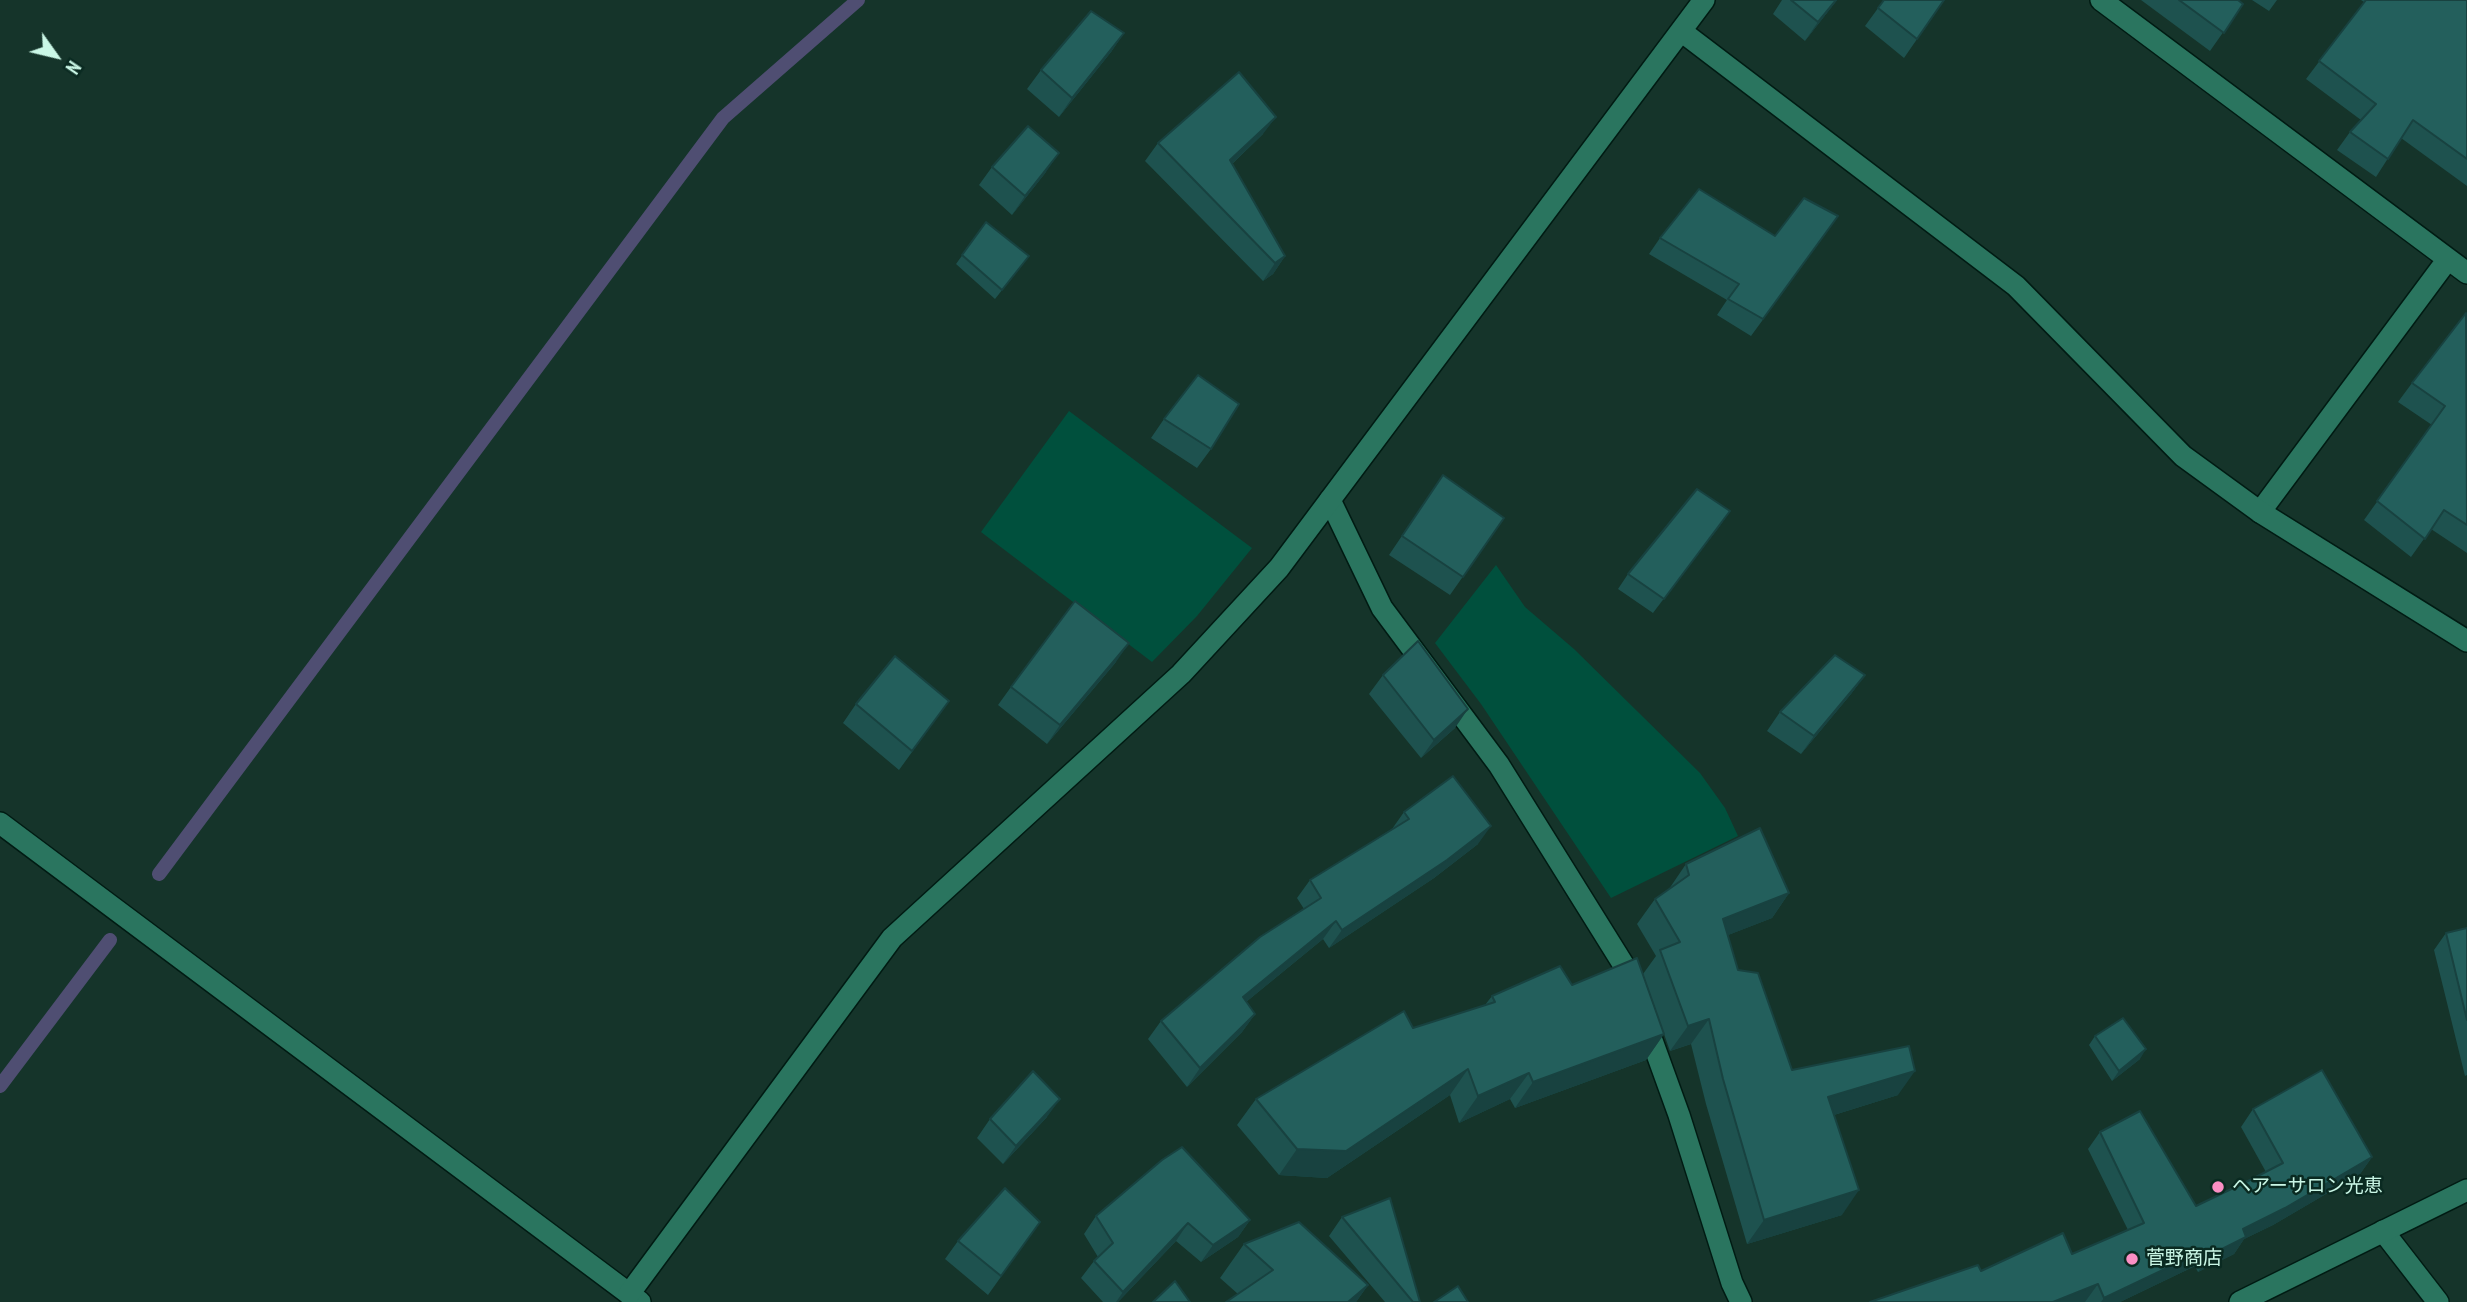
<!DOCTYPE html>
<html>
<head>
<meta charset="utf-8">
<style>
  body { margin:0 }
  #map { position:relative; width:2467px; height:1302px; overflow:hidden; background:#15342a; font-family:"PT Sans Narrow",sans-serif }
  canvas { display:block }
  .north { position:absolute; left:21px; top:21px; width:70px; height:70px; -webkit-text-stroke:5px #0a2a21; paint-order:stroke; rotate:124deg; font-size:19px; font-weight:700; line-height:28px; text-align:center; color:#caf7e6 }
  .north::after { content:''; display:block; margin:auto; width:24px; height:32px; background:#caf7e6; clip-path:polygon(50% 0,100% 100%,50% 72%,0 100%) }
</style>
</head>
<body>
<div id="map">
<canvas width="2467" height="1302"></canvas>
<div class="north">N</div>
</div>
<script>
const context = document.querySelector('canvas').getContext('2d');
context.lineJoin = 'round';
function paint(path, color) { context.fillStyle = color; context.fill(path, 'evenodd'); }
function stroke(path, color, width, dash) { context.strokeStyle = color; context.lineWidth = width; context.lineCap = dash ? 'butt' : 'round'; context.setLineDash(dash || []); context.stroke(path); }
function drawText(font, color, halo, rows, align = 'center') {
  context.font = font + ' "PT Sans Narrow","Noto Sans JP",sans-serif'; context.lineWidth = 5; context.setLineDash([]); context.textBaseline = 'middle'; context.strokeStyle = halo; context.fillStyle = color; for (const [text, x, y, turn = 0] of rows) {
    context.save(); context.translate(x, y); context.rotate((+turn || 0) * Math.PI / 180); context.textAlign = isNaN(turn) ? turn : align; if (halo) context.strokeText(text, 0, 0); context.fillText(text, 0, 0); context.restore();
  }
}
paint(new Path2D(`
  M 1069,411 L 1252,548 L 1197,616 L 1152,662 L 981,532 Z
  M 1496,565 L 1525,607 L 1574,649 L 1700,773 L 1725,808 L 1738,836 L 1611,898 L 1481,704 L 1435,643 Z`), '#00503d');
stroke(new Path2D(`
  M 159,874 L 723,118 L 858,0
  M 0,1086 L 110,940`), '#4f4e72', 14);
const street = new Path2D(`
  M 2101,0 L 2467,273
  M 1330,500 L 1382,608 L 1499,765 L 1628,972 L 1634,991
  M 2260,512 L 2448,259
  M 0,823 L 640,1302
  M 1645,1021 L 1679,1115 L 1732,1283 L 1741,1302
  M 2383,1231 L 2438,1302`);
const secondary = new Path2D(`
  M 1681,31 L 2016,286 L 2183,456 L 2260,512 L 2467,641
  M 629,1294 L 892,938 L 1181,674 L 1279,568 L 1704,0
  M 2240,1302 L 2467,1190`);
stroke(street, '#001b13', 24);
stroke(secondary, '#001b13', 24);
stroke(street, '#2a755f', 21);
stroke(secondary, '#2a755f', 21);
paint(new Path2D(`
  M 1782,0 L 1837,0 L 1805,41 L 1773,14 Z
  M 1884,0 L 1944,0 L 1904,58 L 1865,26 Z
  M 2141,0 L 2238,0 L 2243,4 L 2210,51 Z
  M 2252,0 L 2277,0 L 2269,11 Z
  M 2361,0 L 2467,0 L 2467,186 L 2401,138 L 2376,177 L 2337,150 L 2350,132 L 2361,120 L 2306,79 L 2364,2 Z
  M 1124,33 L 1111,52 L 1059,117 L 1027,89 L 1041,70 Z
  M 1263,134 L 1232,164 L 1285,256 L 1273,274 L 1263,281 L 1145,161 L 1158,143 Z
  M 992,167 L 1046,172 L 1012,215 L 979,185 Z
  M 986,222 L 1022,265 L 995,299 L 956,264 Z
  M 1827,232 L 1751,336 L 1717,315 L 1727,300 L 1649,254 L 1660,238 L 1775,236 Z
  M 2467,313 L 2467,553 L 2431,529 L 2411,557 L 2364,520 L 2432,425 L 2398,402 L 2412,383 Z
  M 1164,419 L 1211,449 L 1197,468 L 1151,438 Z
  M 1443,475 L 1504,518 L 1450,595 L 1389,555 Z
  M 1730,511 L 1653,613 L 1618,589 L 1628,574 Z
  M 1116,662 L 1047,744 L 998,705 L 1011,687 Z
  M 1383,675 L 1455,728 L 1421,758 L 1369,694 Z
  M 1865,675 L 1851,694 L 1801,754 L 1767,731 L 1780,712 Z
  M 949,701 L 899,770 L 843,723 L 856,704 Z
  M 1404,812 L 1478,844 L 1434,878 L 1329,948 L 1323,939 L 1246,1002 L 1255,1014 L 1242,1032 L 1187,1087 L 1148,1039 L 1161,1021 L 1304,909 L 1297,898 L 1310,880 L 1392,829 Z
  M 1686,864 L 1789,893 L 1772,918 L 1728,935 L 1738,970 L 1792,1070 L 1898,1095 L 1834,1115 L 1842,1215 L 1747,1244 L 1706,1104 L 1691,1044 L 1670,1051 L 1643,974 L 1656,956 L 1637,924 L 1655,899 L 1669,889 Z
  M 2467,928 L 2467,1075 L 2465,1076 L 2434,950 L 2446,933 Z
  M 1572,985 L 1664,1034 L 1646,1060 L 1515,1108 L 1510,1099 L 1459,1123 L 1450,1095 L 1327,1178 L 1279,1175 L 1237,1125 L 1256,1099 L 1413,1028 L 1485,1005 L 1492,996 Z
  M 2095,1036 L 2140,1059 L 2112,1081 L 2089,1045 Z
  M 2253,1109 L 2372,1157 L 2360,1174 L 2273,1225 L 2244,1239 L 2234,1254 L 2198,1272 L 2195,1266 L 2120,1302 L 1870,1302 L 1981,1271 L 2072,1254 L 2128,1230 L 2088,1149 L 2100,1132 L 2196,1206 L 2250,1180 L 2266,1172 L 2241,1127 Z
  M 1047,1117 L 1003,1164 L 977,1138 L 990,1119 Z
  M 1096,1216 L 1250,1220 L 1238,1237 L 1201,1262 L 1176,1241 L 1118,1302 L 1103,1302 L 1081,1278 L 1094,1261 L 1098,1257 L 1084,1234 Z
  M 1342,1217 L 1420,1302 L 1385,1302 L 1329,1236 Z
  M 1040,1222 L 988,1295 L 945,1259 L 958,1241 Z
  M 1244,1244 L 1368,1285 L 1356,1302 L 1226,1302 L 1238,1294 L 1220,1278 Z`), '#1e524f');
paint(new Path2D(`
  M 1836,0 L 1837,0 L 1805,41 L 1818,22 Z
  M 1124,33 L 1111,52 L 1059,117 L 1072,98 Z
  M 1276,117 L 1263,134 L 1217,178 L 1230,160 Z
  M 1059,153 L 1046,172 L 1012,215 L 1025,196 Z
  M 1285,256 L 1273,274 L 1263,281 L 1275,263 Z
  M 1730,511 L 1720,526 L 1653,613 L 1664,599 Z
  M 1129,643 L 1116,662 L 1047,744 L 1060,725 Z
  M 1865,675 L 1851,694 L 1801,754 L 1814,736 Z
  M 1468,709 L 1455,728 L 1421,758 L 1434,740 Z
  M 1491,826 L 1478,844 L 1434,878 L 1329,948 L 1342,930 Z
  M 1789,893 L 1772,918 L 1705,944 L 1723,919 Z
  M 1336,921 L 1323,939 L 1230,1015 L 1243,997 Z
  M 1255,1014 L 1242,1032 L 1187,1087 L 1200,1068 Z
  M 1709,1019 L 1691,1044 L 1670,1051 L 1688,1026 Z
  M 1664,1034 L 1646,1060 L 1515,1108 L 1533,1082 Z
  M 2146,1049 L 2140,1059 L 2112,1081 L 2119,1071 Z
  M 1468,1069 L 1450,1095 L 1327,1178 L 1279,1175 L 1297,1149 Z
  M 1915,1071 L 1898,1095 L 1811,1122 L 1828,1097 Z
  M 1529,1073 L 1510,1099 L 1459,1123 L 1478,1096 Z
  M 1060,1099 L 1047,1117 L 1003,1164 L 1016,1146 Z
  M 2372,1157 L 2360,1174 L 2273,1225 L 2244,1239 L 2234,1254 L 2198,1272 L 2210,1255 L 2243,1229 Z
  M 1859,1190 L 1842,1215 L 1747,1244 L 1764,1220 Z
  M 1250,1220 L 1238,1237 L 1201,1262 L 1213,1245 Z
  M 1188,1223 L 1176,1241 L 1118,1302 L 1116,1302 L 1123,1292 Z
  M 2207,1249 L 2195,1266 L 2120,1302 L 2101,1302 L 2104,1298 Z
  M 2098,1284 L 2085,1302 L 2053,1302 Z
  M 1368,1285 L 1356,1302 L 1348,1302 Z`), '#184240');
const building = new Path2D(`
  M 1791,0 L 1836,0 L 1818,22 Z
  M 1884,0 L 1944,0 L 1917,39 L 1878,8 Z
  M 2179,0 L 2238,0 L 2243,4 L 2224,33 Z
  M 2366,0 L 2467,0 L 2467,159 L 2413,120 L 2388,159 L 2350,132 L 2376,104 L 2319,61 Z
  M 1091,11 L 1124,33 L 1072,98 L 1041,70 Z
  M 1239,72 L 1276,117 L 1230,160 L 1285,256 L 1275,263 L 1158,143 Z
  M 1028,126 L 1059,153 L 1025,196 L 992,167 Z
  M 1699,189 L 1775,236 L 1804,198 L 1838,216 L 1763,319 L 1728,299 L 1739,284 L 1660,238 Z
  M 986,222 L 1029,256 L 1002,290 L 962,255 Z
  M 2466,313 L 2467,525 L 2444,510 L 2425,539 L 2377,501 L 2445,406 L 2412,383 Z
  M 1198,375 L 1239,404 L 1211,449 L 1164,419 Z
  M 1443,475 L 1504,518 L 1463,577 L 1402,536 Z
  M 1697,489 L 1730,511 L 1664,599 L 1628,574 Z
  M 1075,601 L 1129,643 L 1060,725 L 1011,687 Z
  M 1418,641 L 1468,709 L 1434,740 L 1383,675 Z
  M 1835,655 L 1865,675 L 1814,736 L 1780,712 Z
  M 895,656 L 949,701 L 912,751 L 856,704 Z
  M 1453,776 L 1491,826 L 1447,860 L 1342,930 L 1336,921 L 1243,997 L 1255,1014 L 1200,1068 L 1161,1021 L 1260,937 L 1321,898 L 1310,880 L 1409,819 L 1404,812 Z
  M 1760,828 L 1789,893 L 1723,919 L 1738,970 L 1758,973 L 1792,1070 L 1909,1046 L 1915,1071 L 1828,1097 L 1859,1190 L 1764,1220 L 1723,1079 L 1709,1019 L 1688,1026 L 1660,950 L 1680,942 L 1655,899 L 1689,875 L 1686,864 Z
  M 2467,928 L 2467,1020 L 2446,933 Z
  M 1637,958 L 1664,1034 L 1533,1082 L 1529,1073 L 1478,1096 L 1468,1069 L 1346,1151 L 1297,1149 L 1256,1099 L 1404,1011 L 1413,1028 L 1495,1002 L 1492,996 L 1560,966 L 1572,985 Z
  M 2123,1018 L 2146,1049 L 2119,1071 L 2095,1036 Z
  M 2322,1070 L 2372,1157 L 2285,1208 L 2243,1229 L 2246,1237 L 2210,1255 L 2207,1249 L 2104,1298 L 2098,1284 L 2053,1302 L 1870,1302 L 1978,1265 L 1981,1271 L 2063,1233 L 2072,1254 L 2144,1223 L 2100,1132 L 2140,1111 L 2196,1206 L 2250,1180 L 2283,1163 L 2253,1109 Z
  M 1033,1071 L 1060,1099 L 1016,1146 L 990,1119 Z
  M 1182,1147 L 1250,1220 L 1213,1245 L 1188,1223 L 1123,1292 L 1094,1261 L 1113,1243 L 1096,1216 L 1162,1160 Z
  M 1005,1188 L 1040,1222 L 1001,1276 L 958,1241 Z
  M 1390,1198 L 1420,1302 L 1413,1302 L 1342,1217 Z
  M 1299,1222 L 1368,1285 L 1348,1302 L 1226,1302 L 1273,1270 L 1244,1244 Z
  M 1175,1281 L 1190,1302 L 1153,1302 Z
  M 1458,1286 L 1468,1302 L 1434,1302 Z`);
paint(building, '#235f5c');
stroke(building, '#184240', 2);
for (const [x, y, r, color] of [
  [2218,1187,7,"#fb8fc4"],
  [2132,1259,7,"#fb8fc4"]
]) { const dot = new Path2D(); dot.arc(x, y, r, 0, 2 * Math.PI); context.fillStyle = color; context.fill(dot); stroke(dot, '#0a2a21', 2.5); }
drawText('19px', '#caf7e6', '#0a2a21', [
  ["ヘアーサロン光恵",2232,1187],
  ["菅野商店",2146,1259]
], 'left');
</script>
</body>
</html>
